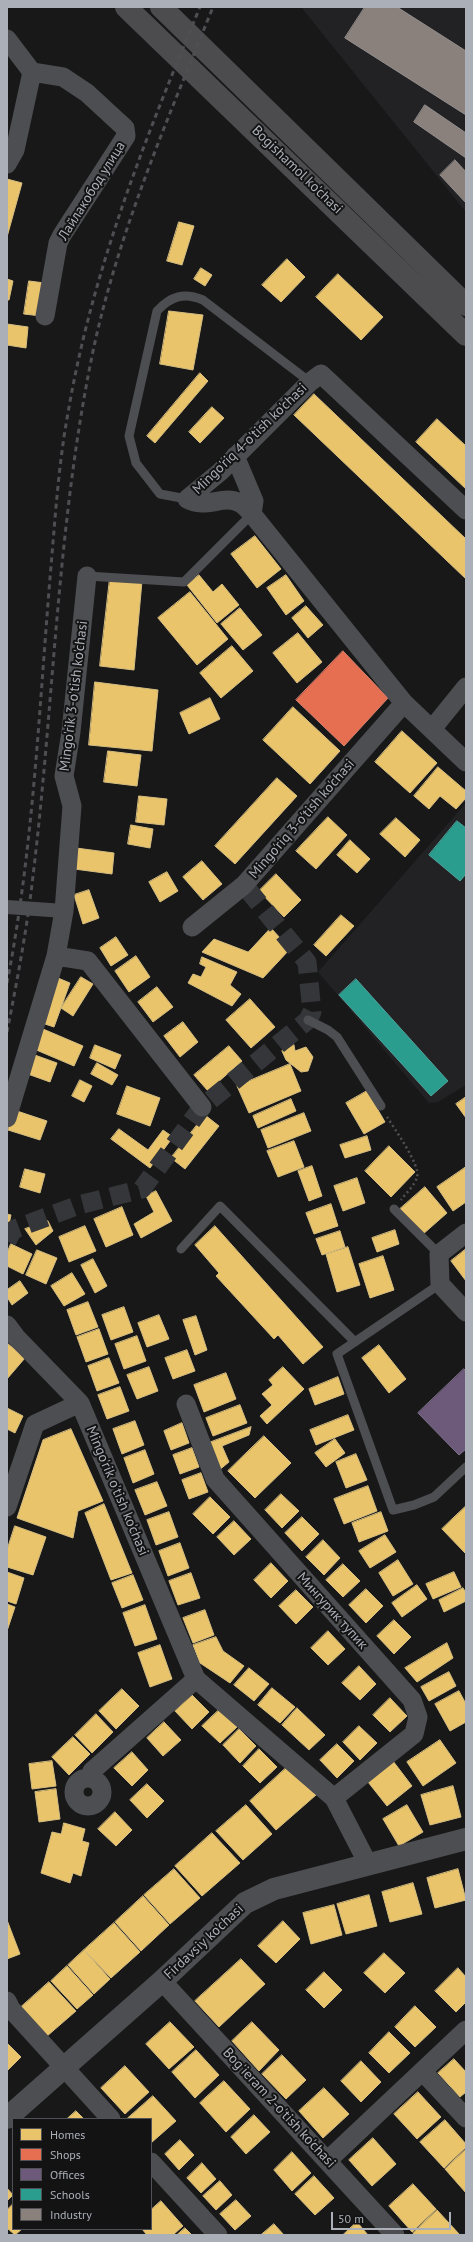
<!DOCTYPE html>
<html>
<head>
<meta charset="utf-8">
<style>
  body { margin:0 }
  #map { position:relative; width:473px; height:2242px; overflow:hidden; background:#181819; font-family:"PT Sans",sans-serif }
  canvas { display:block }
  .frame { position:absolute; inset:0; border:8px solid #abafb8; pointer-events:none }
  .legend { position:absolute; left:12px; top:2118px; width:140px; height:112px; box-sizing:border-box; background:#131314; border:1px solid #505156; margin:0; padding:5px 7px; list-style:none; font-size:12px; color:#abafb8 }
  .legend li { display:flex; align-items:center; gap:8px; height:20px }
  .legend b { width:20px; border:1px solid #505156 }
  .scale { position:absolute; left:331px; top:2212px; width:120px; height:18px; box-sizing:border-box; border:2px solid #abafb8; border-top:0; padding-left:5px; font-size:12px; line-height:14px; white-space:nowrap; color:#abafb8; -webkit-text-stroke:3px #131314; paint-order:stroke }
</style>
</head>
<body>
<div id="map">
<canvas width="473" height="2242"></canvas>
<div class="frame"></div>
<ul class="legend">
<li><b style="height:11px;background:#e9c46a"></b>Homes</li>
<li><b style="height:11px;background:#e76f51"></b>Shops</li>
<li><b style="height:11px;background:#6d597a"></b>Offices</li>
<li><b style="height:11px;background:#2a9d8f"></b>Schools</li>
<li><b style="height:11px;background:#8a817c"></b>Industry</li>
</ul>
<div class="scale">50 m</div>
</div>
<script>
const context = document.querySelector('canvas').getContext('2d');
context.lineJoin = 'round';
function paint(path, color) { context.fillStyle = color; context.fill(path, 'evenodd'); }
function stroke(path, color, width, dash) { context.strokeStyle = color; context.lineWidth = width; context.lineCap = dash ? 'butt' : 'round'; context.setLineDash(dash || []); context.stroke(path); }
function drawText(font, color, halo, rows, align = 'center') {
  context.font = font + ' "PT Sans",sans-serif'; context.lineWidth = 4; context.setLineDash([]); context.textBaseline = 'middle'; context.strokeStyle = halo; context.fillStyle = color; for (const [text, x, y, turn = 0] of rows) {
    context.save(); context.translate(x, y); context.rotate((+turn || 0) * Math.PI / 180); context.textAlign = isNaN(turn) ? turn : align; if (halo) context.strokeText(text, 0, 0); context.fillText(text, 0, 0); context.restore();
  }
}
paint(new Path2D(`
  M 301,7 L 466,7 L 466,212 Z
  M 466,803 L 466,1085 L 438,1102 L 429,1103 L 318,972 Z`), '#222224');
const homes = new Path2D(`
  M 7,179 L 22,183 L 7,237 Z
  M 179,222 L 194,226 L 182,265 L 167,261 Z
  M 287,259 L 305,277 L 281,302 L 262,285 Z
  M 201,268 L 212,275 L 205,286 L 194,279 Z
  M 338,274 L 383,317 L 361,340 L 316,297 Z
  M 7,279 L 13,281 L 9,300 L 7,300 Z
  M 29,281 L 45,283 L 41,316 L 24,314 Z
  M 169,311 L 203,315 L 193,370 L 160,364 Z
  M 7,324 L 28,327 L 26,348 L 7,345 Z
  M 200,373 L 208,381 L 155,443 L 147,436 Z
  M 314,394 L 466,539 L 466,579 L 294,415 Z
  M 212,407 L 224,418 L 200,443 L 189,432 Z
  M 437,419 L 466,446 L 466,489 L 416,442 Z
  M 255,536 L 281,569 L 257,588 L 231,554 Z
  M 199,575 L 213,592 L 222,584 L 239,605 L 217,623 L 187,585 Z
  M 286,575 L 304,601 L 286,615 L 267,588 Z
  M 110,578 L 142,581 L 134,670 L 100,666 Z
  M 190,592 L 228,639 L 197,665 L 158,618 Z
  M 306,606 L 323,625 L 308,638 L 292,618 Z
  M 240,608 L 262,635 L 243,650 L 221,624 Z
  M 298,633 L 322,662 L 297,683 L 273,653 Z
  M 232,646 L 253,671 L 221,698 L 200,673 Z
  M 95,682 L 158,690 L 152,751 L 89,745 Z
  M 210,698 L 220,719 L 189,734 L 180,713 Z
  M 293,707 L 340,751 L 310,784 L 263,740 Z
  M 402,731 L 437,763 L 410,793 L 375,762 Z
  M 108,751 L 141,755 L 137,786 L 104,782 Z
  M 438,767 L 466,791 L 466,798 L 456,809 L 440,796 L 429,809 L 414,796 Z
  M 277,778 L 297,796 L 235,864 L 215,846 Z
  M 139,796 L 167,799 L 164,825 L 136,822 Z
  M 328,817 L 347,835 L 316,869 L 296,851 Z
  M 396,818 L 420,840 L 405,857 L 380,834 Z
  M 131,825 L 153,829 L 150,848 L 128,844 Z
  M 350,840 L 370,859 L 357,873 L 337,855 Z
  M 76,848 L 114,853 L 112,874 L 74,869 Z
  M 202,861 L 222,884 L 203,900 L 183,877 Z
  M 167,872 L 178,891 L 160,902 L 149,882 Z
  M 276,874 L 301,900 L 284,917 L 259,891 Z
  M 89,890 L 99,918 L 83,924 L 74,895 Z
  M 341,915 L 354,926 L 326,956 L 314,945 Z
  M 271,928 L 290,949 L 263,978 L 202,952 L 214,939 L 248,952 Z
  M 116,937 L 128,955 L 111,966 L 100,948 Z
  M 136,956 L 150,977 L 129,992 L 115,971 Z
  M 202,957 L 237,972 L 230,985 L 241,994 L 232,1006 L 188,983 L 193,974 L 201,977 L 206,967 L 200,964 Z
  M 81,977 L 93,984 L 73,1016 L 61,1008 Z
  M 58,978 L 70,983 L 54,1027 L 42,1023 Z
  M 157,987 L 173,1007 L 153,1022 L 138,1002 Z
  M 250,999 L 275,1027 L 251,1048 L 226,1020 Z
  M 183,1022 L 198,1042 L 180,1057 L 164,1036 Z
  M 43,1029 L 83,1046 L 74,1066 L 34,1049 Z
  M 95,1045 L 121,1055 L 115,1069 L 90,1058 Z
  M 294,1045 L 295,1051 L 306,1047 L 313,1057 L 308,1071 L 301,1072 L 286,1060 L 282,1051 Z
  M 229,1046 L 242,1061 L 208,1091 L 194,1075 Z
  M 32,1054 L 57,1063 L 50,1082 L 25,1073 Z
  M 97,1063 L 118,1075 L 112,1085 L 91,1074 Z
  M 290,1064 L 301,1091 L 249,1113 L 237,1086 Z
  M 80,1080 L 92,1086 L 84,1102 L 72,1096 Z
  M 127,1086 L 160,1098 L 150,1126 L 117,1114 Z
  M 367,1091 L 385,1122 L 364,1134 L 346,1103 Z
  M 466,1097 L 466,1118 L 456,1104 Z
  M 291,1099 L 296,1111 L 258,1128 L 253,1116 Z
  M 14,1110 L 47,1121 L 40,1140 L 8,1130 Z
  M 304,1113 L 311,1131 L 268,1148 L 261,1130 Z
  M 205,1115 L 219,1126 L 185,1169 L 171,1158 Z
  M 119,1129 L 148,1150 L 163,1130 L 173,1137 L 150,1168 L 111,1139 Z
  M 367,1136 L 371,1150 L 345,1158 L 340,1145 Z
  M 294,1141 L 304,1167 L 278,1177 L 267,1151 Z
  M 389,1146 L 415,1172 L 391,1197 L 365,1171 Z
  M 312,1166 L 322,1196 L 309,1201 L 298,1171 Z
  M 466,1167 L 466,1202 L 453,1211 L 437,1187 Z
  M 25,1169 L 45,1174 L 40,1193 L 20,1187 Z
  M 357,1178 L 365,1203 L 343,1211 L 334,1186 Z
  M 425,1187 L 447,1213 L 422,1235 L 400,1209 Z
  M 156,1191 L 172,1221 L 141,1238 L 134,1224 L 154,1212 L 146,1196 Z
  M 331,1204 L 338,1226 L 314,1234 L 306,1213 Z
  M 122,1207 L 133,1235 L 106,1247 L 94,1219 Z
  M 7,1214 L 11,1215 L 7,1234 Z
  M 48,1221 L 53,1231 L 36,1245 L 25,1229 Z
  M 85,1226 L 96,1251 L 69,1262 L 59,1237 Z
  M 215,1226 L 323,1347 L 303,1364 L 278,1335 L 274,1339 L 216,1276 L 219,1273 L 195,1245 Z
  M 395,1230 L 399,1244 L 377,1252 L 372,1238 Z
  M 340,1231 L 345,1247 L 322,1255 L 316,1239 Z
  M 11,1244 L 32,1254 L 23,1274 L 7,1266 L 7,1253 Z
  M 348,1247 L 360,1285 L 337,1292 L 326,1254 Z
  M 466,1249 L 466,1281 L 451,1261 Z
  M 37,1250 L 57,1258 L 46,1284 L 26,1275 Z
  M 383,1256 L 394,1290 L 370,1298 L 359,1264 Z
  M 93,1259 L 107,1286 L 95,1293 L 81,1265 Z
  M 72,1273 L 85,1294 L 64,1306 L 51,1286 Z
  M 20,1281 L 28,1293 L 12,1305 L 7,1297 L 7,1290 Z
  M 88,1302 L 98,1327 L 76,1335 L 67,1310 Z
  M 124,1307 L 133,1332 L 111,1340 L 102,1315 Z
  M 159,1315 L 169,1339 L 147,1347 L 138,1323 Z
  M 196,1316 L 207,1350 L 195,1355 L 183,1320 Z
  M 99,1329 L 108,1354 L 86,1362 L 77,1337 Z
  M 137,1336 L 146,1361 L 124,1369 L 115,1344 Z
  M 7,1343 L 25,1358 L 7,1379 Z
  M 379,1345 L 406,1379 L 389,1393 L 362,1358 Z
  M 187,1350 L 195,1371 L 173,1379 L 165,1358 Z
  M 109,1358 L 119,1383 L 97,1391 L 88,1366 Z
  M 149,1367 L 158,1391 L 137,1399 L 127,1375 Z
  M 283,1367 L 304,1389 L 267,1424 L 260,1416 L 272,1405 L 262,1394 L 273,1385 L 269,1380 Z
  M 226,1373 L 236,1399 L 204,1412 L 194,1385 Z
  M 338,1377 L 344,1394 L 315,1405 L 309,1389 Z
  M 120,1387 L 129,1411 L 107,1419 L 98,1395 Z
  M 240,1405 L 247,1423 L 213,1436 L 206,1418 Z
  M 7,1408 L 23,1416 L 15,1433 L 7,1429 Z
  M 348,1415 L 354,1430 L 316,1445 L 310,1430 Z
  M 135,1421 L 144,1445 L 122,1454 L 113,1429 Z
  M 182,1423 L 189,1443 L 171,1450 L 164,1431 Z
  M 251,1427 L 249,1435 L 222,1446 L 229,1462 L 218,1471 L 206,1444 Z
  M 71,1429 L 103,1501 L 78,1511 L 73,1538 L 17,1518 L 43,1440 Z
  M 264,1436 L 291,1463 L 255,1498 L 228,1471 Z
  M 335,1439 L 345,1453 L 326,1467 L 315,1453 Z
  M 192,1448 L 199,1467 L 180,1474 L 173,1455 Z
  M 145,1450 L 154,1474 L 133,1483 L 124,1458 Z
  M 356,1454 L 367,1480 L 346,1488 L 336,1462 Z
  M 201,1473 L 208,1492 L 189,1499 L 182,1480 Z
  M 157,1482 L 167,1506 L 145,1515 L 135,1490 Z
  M 368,1486 L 377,1511 L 344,1524 L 334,1499 Z
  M 281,1494 L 299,1511 L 282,1528 L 265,1510 Z
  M 210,1497 L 230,1517 L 213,1534 L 193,1514 Z
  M 104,1504 L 132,1573 L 111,1580 L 85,1513 Z
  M 466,1506 L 466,1552 L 465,1553 L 442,1529 Z
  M 169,1512 L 178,1537 L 156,1545 L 147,1520 Z
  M 381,1512 L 388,1531 L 359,1542 L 352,1523 Z
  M 302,1517 L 319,1534 L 302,1551 L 285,1533 Z
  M 234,1521 L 251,1539 L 234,1555 L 217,1537 Z
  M 15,1526 L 46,1537 L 33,1575 L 7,1567 L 7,1550 Z
  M 385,1535 L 396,1552 L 370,1568 L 359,1551 Z
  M 323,1540 L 340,1558 L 324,1575 L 306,1557 Z
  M 180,1543 L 189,1568 L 168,1576 L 159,1551 Z
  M 398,1560 L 413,1584 L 393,1596 L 379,1573 Z
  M 271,1563 L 288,1581 L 271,1598 L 254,1580 Z
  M 343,1564 L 360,1581 L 343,1597 L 326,1580 Z
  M 7,1572 L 24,1578 L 16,1604 L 7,1601 Z
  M 454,1572 L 461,1587 L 433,1599 L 426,1584 Z
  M 191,1573 L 200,1598 L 178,1605 L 169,1581 Z
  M 133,1575 L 143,1600 L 122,1608 L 112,1583 Z
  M 417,1585 L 427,1599 L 402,1617 L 392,1603 Z
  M 463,1588 L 466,1593 L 466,1601 L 444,1612 L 439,1600 Z
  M 366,1589 L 383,1606 L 366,1623 L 349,1605 Z
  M 296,1590 L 313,1607 L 296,1624 L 279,1606 Z
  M 7,1604 L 15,1607 L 7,1631 Z
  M 145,1605 L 157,1639 L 135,1646 L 123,1613 Z
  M 205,1610 L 214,1635 L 193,1643 L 183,1618 Z
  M 394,1620 L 411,1637 L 394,1654 L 377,1636 Z
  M 328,1631 L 345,1649 L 328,1665 L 311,1648 Z
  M 216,1637 L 223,1651 L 244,1666 L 230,1683 L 200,1663 L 193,1645 Z
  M 447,1643 L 453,1658 L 417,1682 L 405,1668 Z
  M 160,1645 L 172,1679 L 150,1687 L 138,1653 Z
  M 359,1666 L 376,1684 L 360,1700 L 342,1683 Z
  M 249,1668 L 269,1684 L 254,1701 L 234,1685 Z
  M 449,1672 L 456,1686 L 429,1701 L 421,1687 Z
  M 272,1688 L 295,1707 L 280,1723 L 258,1705 Z
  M 122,1689 L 139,1706 L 116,1729 L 99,1711 Z
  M 459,1691 L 466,1704 L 466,1722 L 450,1731 L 435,1704 Z
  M 192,1695 L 209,1712 L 192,1729 L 175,1711 Z
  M 390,1698 L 407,1716 L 390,1732 L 373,1715 Z
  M 297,1708 L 325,1735 L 309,1750 L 282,1725 Z
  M 219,1710 L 237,1727 L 220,1743 L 202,1726 Z
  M 96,1714 L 113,1732 L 92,1753 L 75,1735 Z
  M 164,1722 L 181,1740 L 163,1756 L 147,1738 Z
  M 359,1726 L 377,1743 L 360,1760 L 343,1742 Z
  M 239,1729 L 256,1746 L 240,1763 L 223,1745 Z
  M 73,1737 L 90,1754 L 69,1775 L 52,1757 Z
  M 440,1740 L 456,1763 L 423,1786 L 407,1762 Z
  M 337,1744 L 354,1761 L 337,1778 L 320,1760 Z
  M 259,1749 L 277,1767 L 260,1783 L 243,1766 Z
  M 132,1752 L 148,1770 L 132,1786 L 114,1768 Z
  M 52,1761 L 56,1786 L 32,1789 L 29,1764 Z
  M 393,1761 L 412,1786 L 387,1806 L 368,1782 Z
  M 286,1768 L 316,1795 L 276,1830 L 250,1801 Z
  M 147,1784 L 164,1801 L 147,1818 L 130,1800 Z
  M 453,1786 L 461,1817 L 430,1825 L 421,1795 Z
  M 56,1789 L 60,1819 L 39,1822 L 35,1792 Z
  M 246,1805 L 272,1834 L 243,1860 L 216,1831 Z
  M 407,1805 L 423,1832 L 399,1846 L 383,1819 Z
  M 115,1812 L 132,1830 L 116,1846 L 98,1829 Z
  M 64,1823 L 85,1829 L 82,1841 L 89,1843 L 81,1876 L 73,1873 L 70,1883 L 41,1873 L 52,1832 L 61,1834 Z
  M 212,1833 L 240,1863 L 202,1896 L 175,1866 Z
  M 174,1869 L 200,1898 L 170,1924 L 144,1895 Z
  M 458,1869 L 466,1900 L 435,1908 L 427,1878 Z
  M 413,1883 L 422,1914 L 390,1922 L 382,1892 Z
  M 369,1895 L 377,1926 L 346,1934 L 337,1904 Z
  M 143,1896 L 169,1925 L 141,1951 L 115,1922 Z
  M 334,1905 L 342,1935 L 311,1944 L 303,1913 Z
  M 7,1920 L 20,1954 L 7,1959 Z
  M 283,1921 L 300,1939 L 276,1963 L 258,1946 Z
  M 114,1923 L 140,1952 L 111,1978 L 84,1950 Z
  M 84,1950 L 110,1979 L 94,1994 L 68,1965 Z
  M 384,1953 L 405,1973 L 385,1993 L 364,1973 Z
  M 241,1959 L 265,1984 L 219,2027 L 195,2001 Z
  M 67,1966 L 93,1995 L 77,2009 L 51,1981 Z
  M 458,1968 L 466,1977 L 466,2002 L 456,2012 L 435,1991 Z
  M 324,1972 L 342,1990 L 324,2008 L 306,1990 Z
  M 49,1982 L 76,2011 L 46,2037 L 20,2008 Z
  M 415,2006 L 436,2027 L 415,2047 L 395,2027 Z
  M 170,2022 L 194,2047 L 169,2069 L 146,2044 Z
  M 252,2022 L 279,2050 L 259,2071 L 232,2041 Z
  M 389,2032 L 410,2053 L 389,2073 L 369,2053 Z
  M 7,2043 L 21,2057 L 7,2071 Z
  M 196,2050 L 219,2075 L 195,2098 L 172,2072 Z
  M 282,2055 L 306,2080 L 286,2099 L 262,2074 Z
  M 454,2059 L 466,2072 L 466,2092 L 460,2097 L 438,2073 Z
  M 361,2061 L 381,2082 L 361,2102 L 341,2081 Z
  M 125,2066 L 149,2092 L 125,2114 L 101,2088 Z
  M 224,2081 L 250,2109 L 226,2132 L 200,2103 Z
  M 324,2088 L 349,2114 L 323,2138 L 299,2111 Z
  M 418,2092 L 441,2117 L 417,2139 L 394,2114 Z
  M 153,2096 L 176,2121 L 151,2143 L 151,2119 L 128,2118 Z
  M 76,2111 L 84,2119 L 67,2119 Z
  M 254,2115 L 270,2132 L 246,2154 L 231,2137 Z
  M 445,2120 L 466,2144 L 466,2147 L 444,2168 L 420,2142 Z
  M 373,2138 L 396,2164 L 372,2186 L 349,2160 Z
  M 180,2140 L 194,2155 L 179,2170 L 165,2154 Z
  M 466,2149 L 466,2193 L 445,2169 Z
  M 292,2152 L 311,2173 L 292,2191 L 274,2170 Z
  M 202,2163 L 216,2179 L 201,2193 L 187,2178 Z
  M 314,2176 L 334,2198 L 315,2215 L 295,2194 Z
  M 220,2181 L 232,2195 L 216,2210 L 203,2196 Z
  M 413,2184 L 436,2209 L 412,2232 L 389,2206 Z
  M 7,2188 L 13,2195 L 7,2201 Z
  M 236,2200 L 251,2216 L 235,2230 L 220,2214 Z
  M 161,2201 L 183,2226 L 173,2235 L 147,2235 L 142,2229 L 151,2229 L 151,2210 Z
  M 13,2204 L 13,2229 L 22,2229 L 15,2235 L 7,2228 L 7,2210 Z
  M 437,2210 L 460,2235 L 415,2235 L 413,2233 Z
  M 357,2222 L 368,2235 L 343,2235 Z
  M 274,2224 L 284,2235 L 261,2235 Z
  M 185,2228 L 192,2235 L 177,2235 Z`);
paint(homes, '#e9c46a');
stroke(homes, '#d6be81', 1);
const shops = new Path2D(`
  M 343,651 L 388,698 L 344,746 L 296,700 Z`);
paint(shops, '#e76f51');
stroke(shops, '#d58270', 1);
const offices = new Path2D(`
  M 464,1369 L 466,1371 L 466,1449 L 459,1455 L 418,1413 Z`);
paint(offices, '#6d597a');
stroke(offices, '#80738d', 1);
const schools = new Path2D(`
  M 457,821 L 466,828 L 466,874 L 460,881 L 429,855 Z
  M 356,979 L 448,1081 L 431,1096 L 339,995 Z`);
paint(schools, '#2a9d8f');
stroke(schools, '#51a29b', 1);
const industry = new Path2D(`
  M 365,7 L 397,7 L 466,51 L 466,115 L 345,38 Z
  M 425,105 L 466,133 L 466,158 L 414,122 Z
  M 455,160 L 466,172 L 466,203 L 440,175 Z`);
paint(industry, '#8a817c');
stroke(industry, '#948f8e', 1);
stroke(new Path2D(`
  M 7,1241 L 12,1231 L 17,1228 L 79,1205 L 142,1189 L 202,1107 L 308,1020 L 312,1012 L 307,962 L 244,885`), '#353639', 19, [19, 10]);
stroke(new Path2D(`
  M 387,1117 C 394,1128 421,1166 417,1177 C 415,1185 406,1193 401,1200`), '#4e5052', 2.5, [2, 3]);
stroke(new Path2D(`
  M 187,499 L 160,494 L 136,463 L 129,436 L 157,311 C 171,296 184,292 203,300 L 310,382
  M 87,576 L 184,582 L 252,514
  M 308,1020 L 328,1030 L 337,1037 L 381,1106
  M 394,1209 L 439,1254
  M 181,1249 L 220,1206 L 355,1342
  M 440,1284 L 337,1354 L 393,1510 L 414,1505 L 434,1497 L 466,1467`), '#4d4e51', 9);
stroke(new Path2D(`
  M 7,39 L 32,72 L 63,77 L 87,93 L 125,128 L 126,136 L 62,235 L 58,243 L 45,316
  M 7,164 L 15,150 L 32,72
  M 235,456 L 254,501 L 252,514
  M 466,510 L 321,374 L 310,382 L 220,472 L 187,499 C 206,510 223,494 240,503 C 244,505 249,511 252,514 L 404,703 L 466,762
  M 432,729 L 466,687
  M 192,927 L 244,885 L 404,703
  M 56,956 L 88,961 L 202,1107
  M 7,1118 L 56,956 L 64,911 L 72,806 L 64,776 L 71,732 L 87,576
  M 466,1233 L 439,1254 L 440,1284 L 466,1312
  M 7,1325 L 16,1337 L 80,1403 L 196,1679 L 334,1798 L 368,1864
  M 186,1404 L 215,1479 L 412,1700 L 418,1717 L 414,1734 L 334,1798
  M 7,1507 L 35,1424 L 80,1403
  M 90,1777 L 92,1771 L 196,1679
  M74 1792a14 14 0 1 1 28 0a14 14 0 1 1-28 0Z
  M 162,1981 L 395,2235
  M 7,2001 L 11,2009 L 111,2119
  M 423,2072 L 466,2118
  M 327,2161 L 466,2030
  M 151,2162 L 218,2235`), '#4d4e51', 19);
stroke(new Path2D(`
  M 7,2118 L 162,1981 L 245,1903 L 274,1889 L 466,1839`), '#4d4e51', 22);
stroke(new Path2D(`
  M 126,7 L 466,335
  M 161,7 L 466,305`), '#4c4c4f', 22);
stroke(new Path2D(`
  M 7,983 C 33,850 39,712 50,578 C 55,522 58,467 68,413 C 92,271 145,139 200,7
  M 7,1032 C 17,981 27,929 33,876 C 54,703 57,527 92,356 C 117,235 167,121 213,7`), '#4e4f52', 3, [5, 4]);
stroke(new Path2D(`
  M 7,907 L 64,911`), '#4d4e51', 14);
drawText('14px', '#abafb8', '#131314', [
  ["Bogishamol ko'chasi",297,170,44],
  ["Лайлакобод улица",92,191,-58],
  ["Mingo'riq 4-o'tish ko'chasi",250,439,-44],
  ["Mingo'rik 3-o'tish ko'chasi",74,696,-83],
  ["Mingo'riq 3-o'tish ko'chasi",302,819,-49],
  ["Mingo'rik o'tish ko'chasi",117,1491,67],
  ["Мингурик тупик",332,1611,48],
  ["Firdavsiy ko'chasi",204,1942,-43],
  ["Bog'ieram 2-o'tish ko'chasi",279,2108,47]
]);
</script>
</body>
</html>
